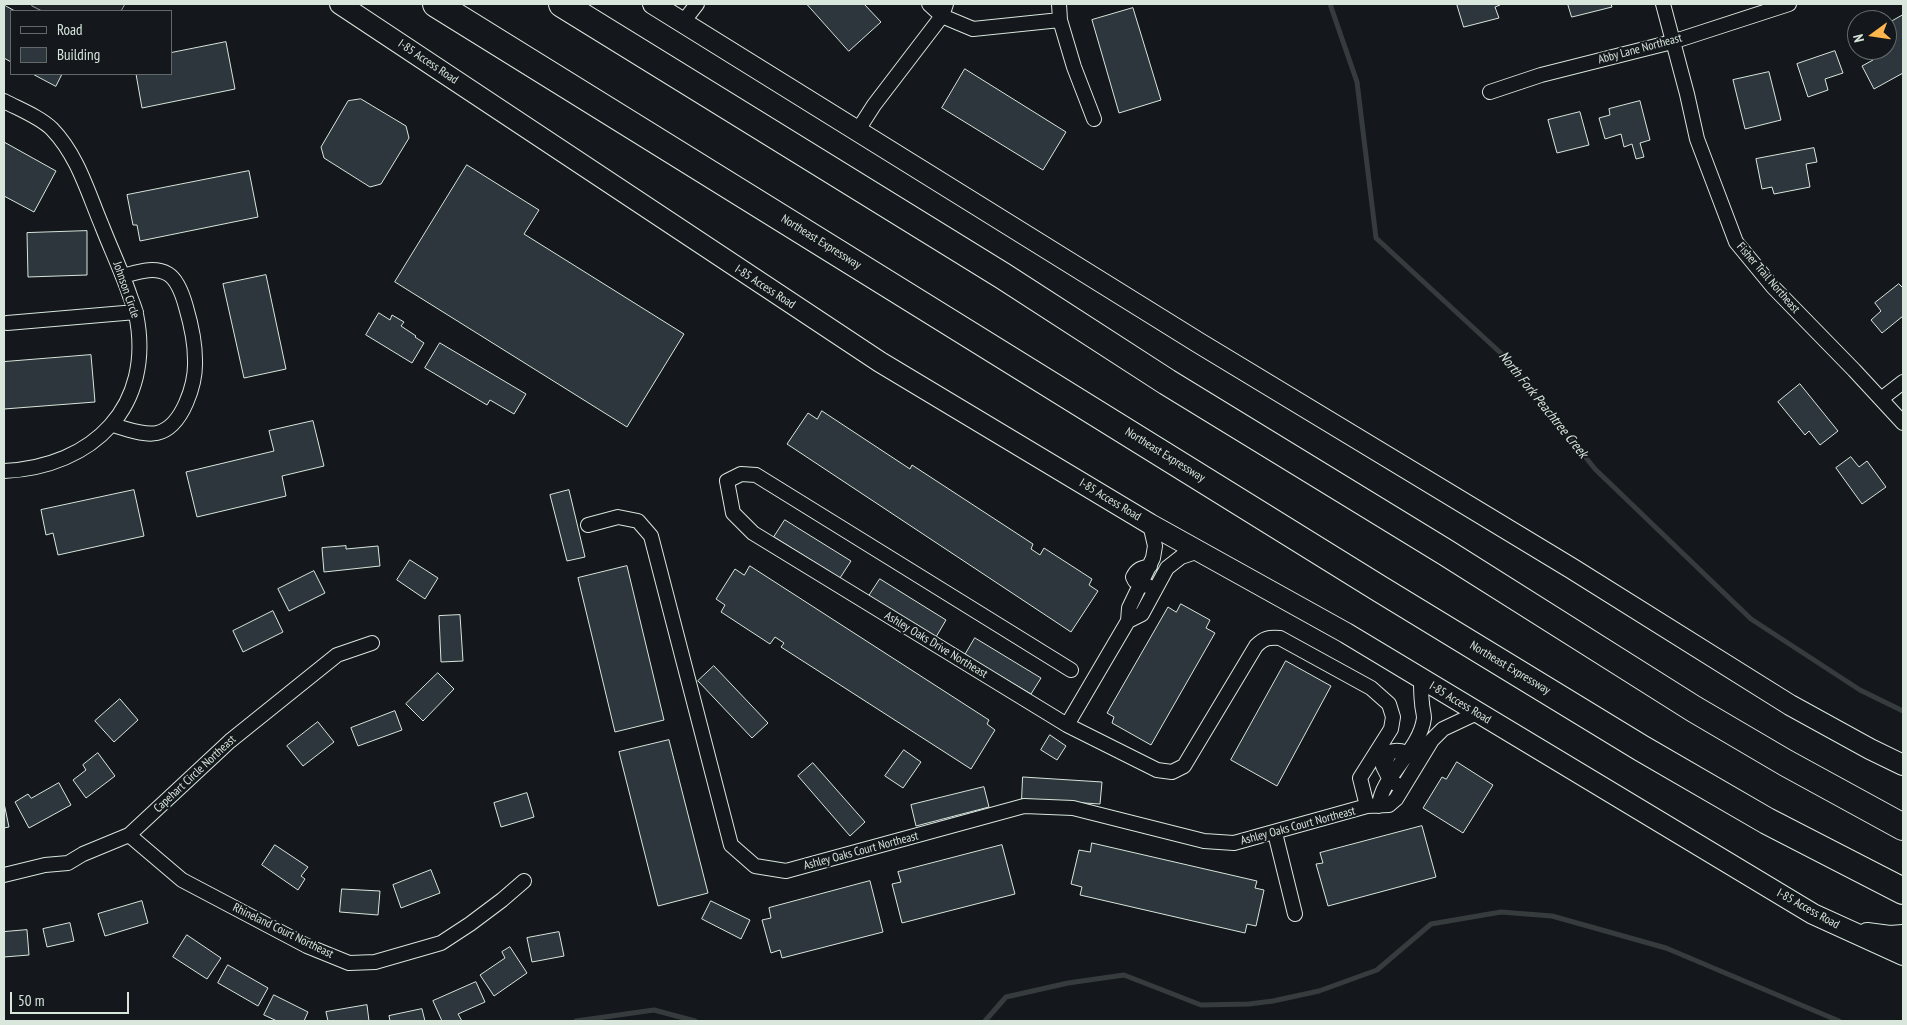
<!DOCTYPE html>
<html>
<head>
<meta charset="utf-8">
<style>
  body { margin:0 }
  #map { position:relative; width:1907px; height:1025px; overflow:hidden; background:#14181c; font-family:"PT Sans Narrow",sans-serif }
  canvas { display:block }
  .frame { position:absolute; inset:0; border:5px solid #d8e6dc; pointer-events:none }
  .legend { position:absolute; left:10px; top:10px; width:162px; height:65px; box-sizing:border-box; background:#14181c; border:1px solid #626a69; margin:0; padding:6px 9px; list-style:none; font-size:15px; color:#d8e6dc }
  .legend li { display:flex; align-items:center; gap:10px; height:25px }
  .legend b { width:25px; border:1px solid #626a69 }
  .north { position:absolute; left:1847px; top:10px; width:50px; height:50px; box-sizing:border-box; background:#14181c; border:1px solid #626a69; border-radius:50%; rotate:256deg; font-size:14px; font-weight:700; line-height:20px; text-align:center; color:#d8e6dc }
  .north::after { content:''; display:block; margin:auto; width:18px; height:22px; background:#ffb74d; clip-path:polygon(50% 0,100% 100%,50% 72%,0 100%) }
  .scale { position:absolute; left:10px; top:992px; width:119px; height:22px; box-sizing:border-box; border:2px solid #d8e6dc; border-top:0; padding-left:6px; font-size:15px; line-height:18px; white-space:nowrap; color:#d8e6dc; -webkit-text-stroke:4px #14181c; paint-order:stroke }
</style>
</head>
<body>
<div id="map">
<canvas width="1907" height="1025"></canvas>
<div class="frame"></div>
<ul class="legend">
<li><b style="height:6px;background:#14181c"></b>Road</li>
<li><b style="height:14px;background:#2c363c"></b>Building</li>
</ul>
<div class="north">N</div>
<div class="scale">50 m</div>
</div>
<script>
const context = document.querySelector('canvas').getContext('2d');
context.lineJoin = 'round';
function paint(path, color) { context.fillStyle = color; context.fill(path, 'evenodd'); }
function stroke(path, color, width, dash) { context.strokeStyle = color; context.lineWidth = width; context.lineCap = dash ? 'butt' : 'round'; context.setLineDash(dash || []); context.stroke(path); }
function drawText(font, color, halo, rows, align = 'center') {
  context.font = font + ' "PT Sans Narrow",sans-serif'; context.lineWidth = 4; context.setLineDash([]); context.textBaseline = 'middle'; context.strokeStyle = halo; context.fillStyle = color; for (const [text, x, y, turn = 0] of rows) {
    context.save(); context.translate(x, y); context.rotate((+turn || 0) * Math.PI / 180); context.textAlign = isNaN(turn) ? turn : align; if (halo) context.strokeText(text, 0, 0); context.fillText(text, 0, 0); context.restore();
  }
}
const green = new Path2D(`
  M 33,4 L 125,4 L 121,11 L 42,11 L 32,6 Z`);
paint(green, '#202428');
stroke(green, '#939e99', 1);
stroke(new Path2D(`
  M 1330,4 L 1357,82 L 1376,238 L 1505,357 L 1595,469 L 1751,619 L 1860,690 L 1903,711
  M 576,1021 L 654,1010 L 695,1021
  M 985,1021 L 1006,997 L 1068,983 L 1124,975 L 1201,1005 L 1249,1004 L 1273,1001 L 1319,991 L 1377,970 L 1431,924 L 1501,912 L 1552,916 L 1666,948 L 1839,1021`), '#363b3e', 5);
const building = new Path2D(`
  M 807,4 L 864,4 L 881,22 L 849,51 Z
  M 1457,4 L 1499,4 L 1500,5 L 1495,7 L 1499,18 L 1464,27 Z
  M 1568,4 L 1611,4 L 1612,7 L 1572,17 Z
  M 4,5 L 15,11 L 11,11 L 11,62 L 4,58 Z
  M 1133,8 L 1161,100 L 1119,113 L 1092,20 Z
  M 1903,15 L 1903,73 L 1874,89 L 1862,66 L 1873,60 L 1868,50 L 1887,50 L 1887,24 Z
  M 226,42 L 235,89 L 142,108 L 136,74 L 171,74 L 171,53 Z
  M 1835,51 L 1843,73 L 1825,79 L 1828,90 L 1808,97 L 1797,64 Z
  M 965,69 L 1066,132 L 1043,170 L 942,108 Z
  M 1769,72 L 1781,120 L 1745,129 L 1733,80 Z
  M 33,74 L 62,74 L 56,86 Z
  M 361,99 L 406,126 L 409,138 L 381,184 L 370,187 L 324,158 L 321,147 L 348,101 Z
  M 1640,101 L 1650,140 L 1640,143 L 1644,157 L 1636,159 L 1632,144 L 1624,147 L 1621,134 L 1605,139 L 1599,118 L 1610,115 L 1609,109 Z
  M 1580,112 L 1589,145 L 1557,153 L 1548,120 Z
  M 4,142 L 56,171 L 34,212 L 4,196 Z
  M 1814,148 L 1817,162 L 1806,164 L 1810,187 L 1774,194 L 1772,187 L 1762,189 L 1756,159 Z
  M 467,165 L 539,210 L 524,234 L 684,334 L 627,427 L 395,282 Z
  M 249,171 L 258,217 L 140,241 L 137,225 L 133,225 L 127,195 Z
  M 87,231 L 87,275 L 28,277 L 27,233 Z
  M 266,275 L 286,369 L 244,378 L 223,284 Z
  M 1899,284 L 1903,288 L 1903,316 L 1882,333 L 1871,320 L 1881,311 L 1875,303 Z
  M 379,313 L 390,320 L 392,315 L 404,322 L 401,326 L 416,336 L 415,337 L 424,343 L 412,363 L 366,335 Z
  M 440,343 L 526,394 L 514,414 L 490,400 L 487,405 L 425,368 Z
  M 91,355 L 95,402 L 4,409 L 4,362 Z
  M 1800,384 L 1838,431 L 1820,445 L 1809,431 L 1805,435 L 1778,402 Z
  M 822,411 L 910,469 L 912,465 L 1033,544 L 1031,549 L 1040,555 L 1044,548 L 1092,579 L 1089,585 L 1098,591 L 1071,632 L 787,444 L 808,413 L 817,419 Z
  M 313,421 L 324,466 L 282,476 L 286,496 L 197,517 L 186,472 L 274,451 L 269,431 Z
  M 1851,457 L 1859,467 L 1867,461 L 1886,487 L 1862,504 L 1836,468 Z
  M 134,490 L 144,536 L 58,555 L 53,533 L 46,535 L 41,510 Z
  M 569,490 L 585,557 L 567,561 L 550,495 Z
  M 785,520 L 851,561 L 840,578 L 774,537 Z
  M 346,546 L 346,549 L 378,546 L 380,566 L 324,572 L 322,548 Z
  M 410,560 L 438,578 L 425,599 L 397,580 Z
  M 627,566 L 664,720 L 615,732 L 578,578 Z
  M 750,566 L 989,720 L 987,724 L 995,730 L 971,769 L 781,647 L 784,643 L 775,637 L 770,644 L 721,612 L 725,605 L 716,599 L 735,569 L 744,575 Z
  M 314,571 L 325,593 L 289,611 L 278,589 Z
  M 880,579 L 946,620 L 936,637 L 869,596 Z
  M 1181,604 L 1210,620 L 1206,628 L 1215,633 L 1151,745 L 1112,723 L 1114,717 L 1107,713 L 1168,607 L 1176,612 Z
  M 273,611 L 283,632 L 243,652 L 233,631 Z
  M 460,615 L 463,661 L 441,662 L 439,616 Z
  M 975,638 L 1041,678 L 1031,694 L 965,655 Z
  M 1286,661 L 1331,686 L 1277,786 L 1231,760 Z
  M 714,666 L 768,723 L 752,738 L 698,681 Z
  M 438,673 L 454,689 L 423,721 L 406,704 Z
  M 120,699 L 138,720 L 114,742 L 95,721 Z
  M 395,711 L 402,730 L 358,746 L 351,728 Z
  M 318,722 L 334,742 L 303,766 L 287,746 Z
  M 1050,735 L 1066,746 L 1057,760 L 1041,750 Z
  M 669,740 L 708,893 L 658,906 L 619,752 Z
  M 904,750 L 921,762 L 903,788 L 885,776 Z
  M 98,753 L 115,776 L 86,798 L 73,780 L 86,770 L 83,765 Z
  M 1457,762 L 1493,785 L 1463,833 L 1423,808 L 1442,777 L 1446,779 Z
  M 813,763 L 865,822 L 850,836 L 798,776 Z
  M 1023,777 L 1102,782 L 1100,804 L 1022,799 Z
  M 59,783 L 71,805 L 29,828 L 15,802 L 28,794 L 31,798 Z
  M 984,787 L 989,807 L 916,826 L 911,805 Z
  M 527,793 L 534,817 L 501,827 L 494,803 Z
  M 4,803 L 9,827 L 4,828 Z
  M 1422,826 L 1436,877 L 1328,906 L 1316,864 L 1323,863 L 1320,853 Z
  M 1092,843 L 1257,881 L 1255,888 L 1264,890 L 1256,926 L 1247,924 L 1245,933 L 1080,895 L 1082,887 L 1071,884 L 1079,850 L 1090,852 Z
  M 275,845 L 308,867 L 301,876 L 305,879 L 298,890 L 262,865 Z
  M 1002,845 L 1015,894 L 902,923 L 892,884 L 901,882 L 898,872 Z
  M 431,870 L 440,893 L 401,908 L 393,885 Z
  M 870,881 L 883,932 L 782,958 L 780,950 L 771,953 L 762,920 L 771,918 L 769,908 Z
  M 342,889 L 380,891 L 378,915 L 340,912 Z
  M 142,901 L 148,923 L 105,936 L 98,914 Z
  M 711,901 L 750,920 L 741,939 L 702,919 Z
  M 70,923 L 74,941 L 47,947 L 43,929 Z
  M 27,930 L 29,955 L 4,957 L 4,932 Z
  M 559,932 L 564,956 L 532,962 L 527,938 Z
  M 187,935 L 221,958 L 207,979 L 173,957 Z
  M 510,947 L 527,973 L 494,996 L 480,975 L 505,958 L 502,952 Z
  M 228,965 L 268,988 L 258,1006 L 218,983 Z
  M 476,982 L 485,1002 L 458,1014 L 462,1021 L 442,1021 L 433,1001 Z
  M 274,995 L 308,1012 L 304,1021 L 277,1021 L 264,1015 Z
  M 367,1005 L 369,1021 L 328,1021 L 326,1012 Z
  M 422,1009 L 425,1021 L 390,1021 L 389,1016 Z`);
paint(building, '#2c363c');
stroke(building, '#d8e6dc', 1);
const minor = new Path2D(`
  M 929,4 L 942,16 L 946,4
  M 1663,4 L 1687,94 L 1697,139 L 1736,242 L 1773,287 L 1854,370 L 1903,423
  M 1060,20 L 1074,67 L 1094,119
  M 683,22 L 697,4
  M 1490,92 L 1541,75 L 1672,42 L 1789,4
  M 4,101 C 19,109 40,117 52,129 C 78,156 88,193 102,226 C 111,249 121,270 129,293 C 131,300 135,307 136,314 C 155,406 93,467 4,471
  M 858,130 L 874,105 L 942,16 L 973,29 L 1060,20 L 1059,4
  M 7,323 L 136,312
  M 1881,399 L 1903,382
  M 112,425 C 125,428 143,436 157,433 C 183,427 196,383 195,360 C 195,342 191,324 186,307 C 183,296 178,280 168,274 C 154,266 138,272 123,276
  M 588,525 L 618,517 L 638,521 L 651,536 L 731,845 L 755,866 L 786,871 L 1024,806 L 1073,808 L 1204,841 L 1234,843 L 1367,806 L 1389,805 L 1396,799 L 1432,740 L 1443,729 L 1477,713
  M 1150,566 C 1141,568 1137,569 1133,577 L 1135,581 L 1150,587
  M 1128,621 L 1142,614 L 1167,568 L 1181,557 L 1199,551
  M 1071,670 L 756,475 L 741,474 L 727,481 L 733,513 L 753,533 L 1067,725 L 1128,621 L 1129,608 L 1153,558 L 1155,546 L 1150,524
  M 1067,725 L 1157,770 L 1172,772 L 1184,766 L 1256,646 C 1264,638 1269,637 1280,638 L 1371,688 L 1389,704 L 1393,717 L 1391,729 L 1360,778 L 1367,806
  M 1396,784 L 1390,780 L 1383,766 L 1390,752 C 1399,749 1407,752 1415,758
  M 1379,806 C 1381,776 1420,751 1424,718 C 1424,713 1422,708 1422,703 C 1421,695 1421,687 1421,679
  M 1275,833 L 1295,914
  M 129,835 L 182,880 L 307,946 L 349,963 L 375,962 L 441,943 L 470,924 L 502,900 L 524,881
  M 4,875 L 45,865 L 68,863 L 83,854 L 129,835 L 230,741 L 337,655 L 372,643`);
const secondary = new Path2D(`
  M 340,4 L 880,362 L 1150,524 L 1346,633 L 1813,914 L 1903,955
  M 653,4 L 1199,343 L 1571,568 L 1790,705 L 1870,749 L 1903,765
  M 1867,933 L 1890,936 L 1903,935`);
const motorway = new Path2D(`
  M 436,4 L 1380,589 L 1641,748 L 1767,821 L 1903,891
  M 562,4 L 1003,276 L 1167,382 L 1445,552 L 1694,709 L 1786,763 L 1903,827`);
stroke(minor, '#d8e6dc', 16);
stroke(secondary, '#d8e6dc', 22);
stroke(motorway, '#d8e6dc', 28);
stroke(minor, '#14181c', 14);
stroke(secondary, '#14181c', 20);
stroke(motorway, '#14181c', 26);
drawText('12px', '#d8e6dc', '#14181c', [
  ["Abby Lane Northeast",1640,49,-15],
  ["I-85 Access Road",428,62,34],
  ["Northeast Expressway",821,242,32],
  ["Fisher Trail Northeast",1768,278,49],
  ["I-85 Access Road",765,287,33],
  ["Johnson Circle",126,290,71],
  ["Northeast Expressway",1165,455,32],
  ["I-85 Access Road",1110,500,31],
  ["Ashley Oaks Drive Northeast",936,645,31],
  ["Northeast Expressway",1510,668,31],
  ["I-85 Access Road",1460,703,31],
  ["Capehart Circle Northeast",195,774,-43],
  ["Ashley Oaks Court Northeast",1298,826,-15],
  ["Ashley Oaks Court Northeast",861,851,-15],
  ["I-85 Access Road",1808,909,29],
  ["Rhineland Court Northeast",283,931,26]
]);
drawText('italic 14px', '#d8e6dc', '#14181c', [
  ["North Fork Peachtree Creek",1543,405,51]
]);
</script>
</body>
</html>
